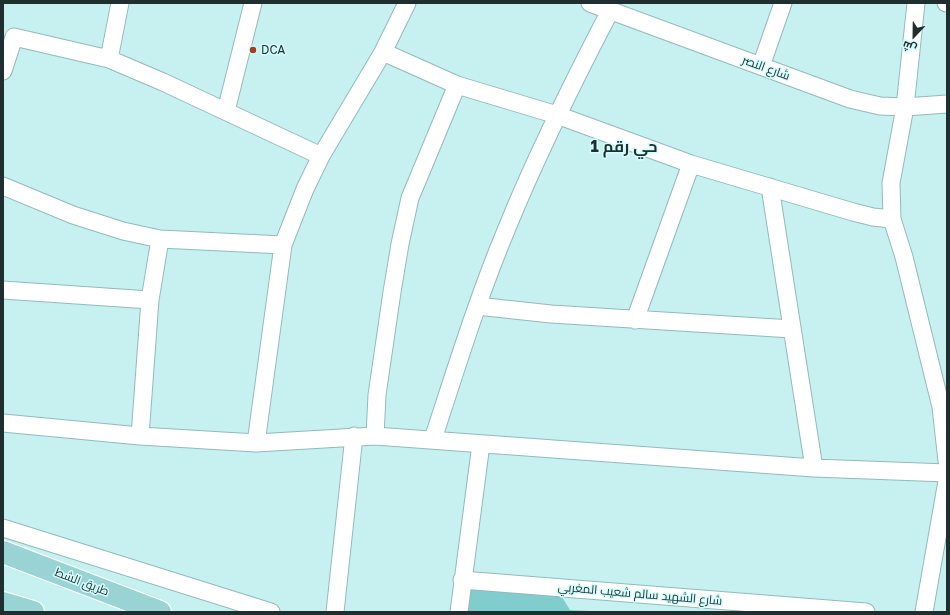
<!DOCTYPE html>
<html>
<head>
<meta charset="utf-8">
<style>
  body { margin:0 }
  #map { position:relative; width:950px; height:615px; overflow:hidden; background:#c7f1f1; font-family:"Golos Text",Cairo,sans-serif }
  canvas { display:block }
  .frame { position:absolute; inset:0; border:4px solid #1f2f2f; pointer-events:none }
  .north { position:absolute; left:894px; top:16px; width:40px; height:40px; -webkit-text-stroke:3px #d4fefe; paint-order:stroke; rotate:202deg; font-size:11px; font-weight:700; line-height:16px; text-align:center; color:#1f2f2f }
  .north::after { content:''; display:block; margin:auto; width:14px; height:18px; background:#1f2f2f; clip-path:polygon(50% 0,100% 100%,50% 72%,0 100%) }
</style>
</head>
<body>
<div id="map">
<canvas width="950" height="615"></canvas>
<div class="frame"></div>
<div class="north">ش</div>
</div>
<script>
const context = document.querySelector('canvas').getContext('2d');
context.lineJoin = 'round';
function paint(path, color) { context.fillStyle = color; context.fill(path, 'evenodd'); }
function stroke(path, color, width, dash) { context.strokeStyle = color; context.lineWidth = width; context.lineCap = dash ? 'butt' : 'round'; context.setLineDash(dash || []); context.stroke(path); }
function drawText(font, color, halo, rows, align = 'center') {
  context.font = font + ' "Golos Text",Cairo,sans-serif'; context.lineWidth = 3; context.setLineDash([]); context.textBaseline = 'middle'; context.strokeStyle = halo; context.fillStyle = color; for (const [text, x, y, turn = 0] of rows) {
    context.save(); context.translate(x, y); context.rotate((+turn || 0) * Math.PI / 180); context.textAlign = isNaN(turn) ? turn : align; if (halo) context.strokeText(text, 0, 0); context.fillText(text, 0, 0); context.restore();
  }
}
paint(new Path2D(`
  M 467,588 L 562,597 L 570,610 L 608,612 L 464,612 Z`), '#81cdce');
const minor = new Path2D(`
  M 590,3 L 850,99 L 880,106 L 905,107 L 947,104
  M 916,3 L 905,107 L 891,183 L 892,219 L 904,257 L 941,407 L 947,461
  M 946,3 L 947,3
  M 383,52 L 457,85 L 557,115 L 691,164 L 853,212 L 873,217 L 892,219
  M 109,59 L 120,3
  M 761,66 L 783,3
  M 3,71 L 14,37 L 109,59 L 163,82 L 321,156
  M 226,111 L 253,3
  M 3,186 L 73,215 L 123,231 L 160,239 L 283,245
  M 770,187 L 814,468
  M 3,290 L 150,300
  M 477,306 L 551,314 L 792,329
  M 635,320 L 691,164
  M 3,423 L 140,436 L 256,443 L 375,436 L 814,468 L 947,473
  M 140,436 L 150,300 L 160,239
  M 375,436 L 377,395 L 392,292 L 400,244 L 410,198 L 457,85
  M 433,439 C 456,369 478,297 507,228 C 537,154 573,82 610,11
  M 256,443 L 283,245 L 305,189 L 321,156 L 383,52 L 407,3
  M 3,528 L 271,612
  M 462,580 L 866,612
  M 335,612 L 354,436
  M 459,612 L 481,444
  M 924,612 L 947,481`);
const major = new Path2D(`
  M 3,552 L 160,612
  M 3,603 L 33,612`);
stroke(minor, '#93babb', 19);
stroke(major, '#fff', 24);
stroke(minor, '#fff', 17);
stroke(major, '#9ad3d4', 22);
for (const [x, y, r, color] of [
  [253,50,4,"#a63e1d"]
]) { const dot = new Path2D(); dot.arc(x, y, r, 0, 2 * Math.PI); context.fillStyle = color; context.fill(dot); stroke(dot, '#d4fefe', 1.5); }
drawText('12px', '#1f2f2f', '#d4fefe', [
  ["DCA",261,50]
], 'left');
drawText('12px', '#1f2f2f', '#d4fefe', [
  ["شارع النصر",766,68,20],
  ["طريق الشط",82,582,21],
  ["شارع الشهيد سالم شعيب المغربي",640,594,5]
]);
drawText('bold 16px', '#1f2f2f', '#d4fefe', [
  ["حي رقم 1",624,147]
]);
</script>
</body>
</html>
